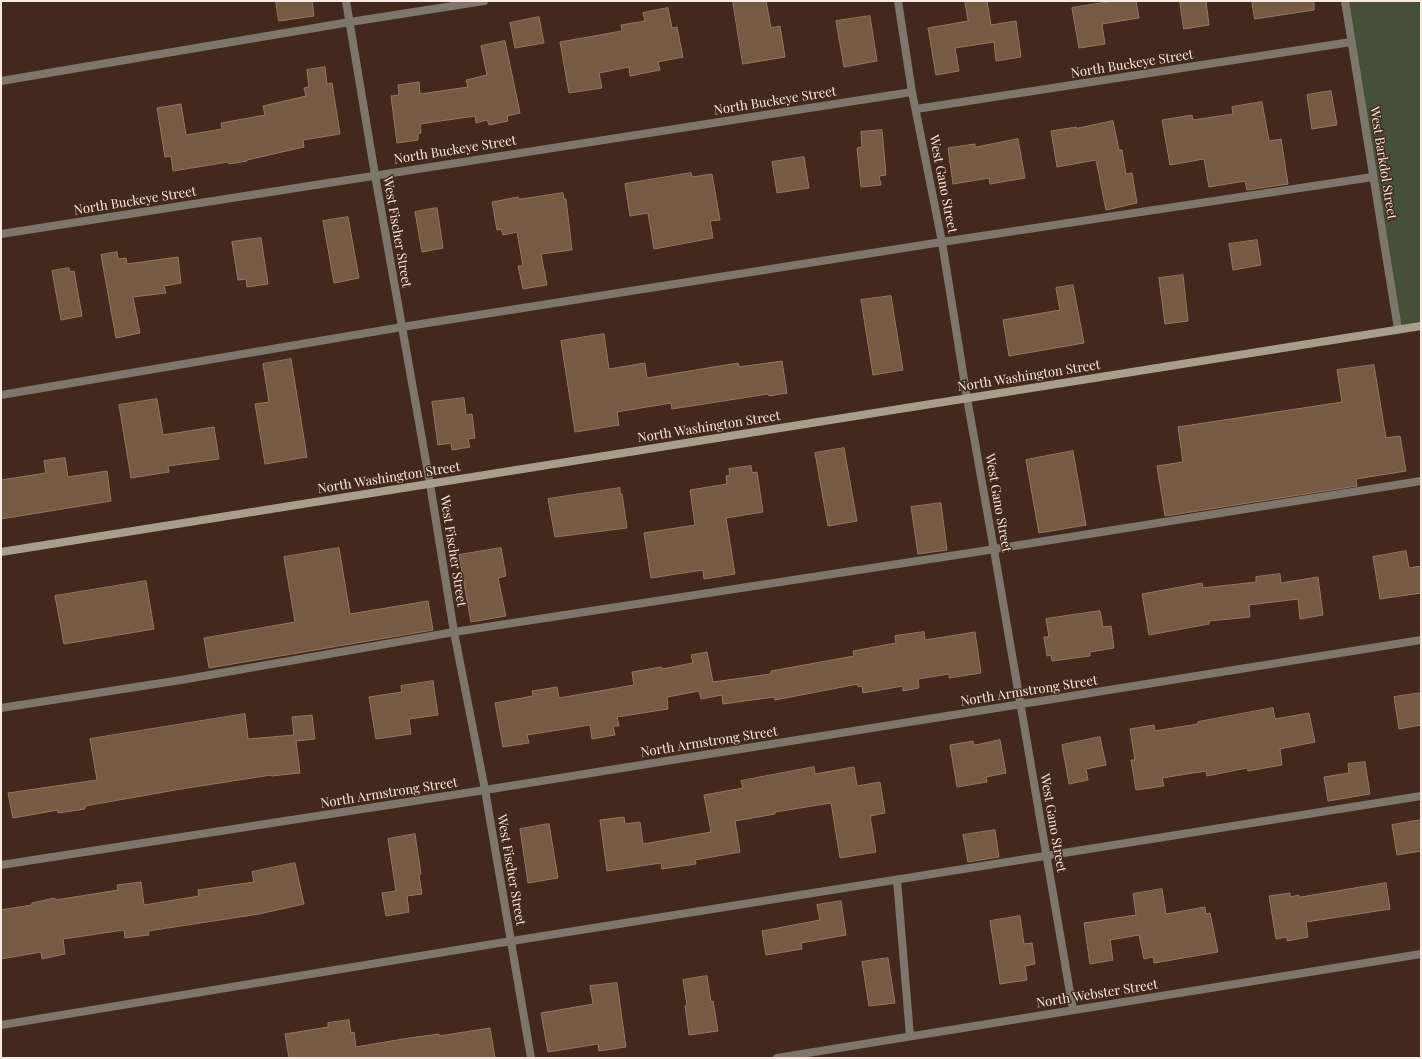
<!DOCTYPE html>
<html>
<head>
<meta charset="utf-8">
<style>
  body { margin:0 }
  #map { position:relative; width:1422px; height:1059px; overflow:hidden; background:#43291d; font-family:"Playfair Display",serif }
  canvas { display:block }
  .frame { position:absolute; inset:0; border:2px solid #fbeae2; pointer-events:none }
</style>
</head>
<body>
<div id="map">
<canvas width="1422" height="1059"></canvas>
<div class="frame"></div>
</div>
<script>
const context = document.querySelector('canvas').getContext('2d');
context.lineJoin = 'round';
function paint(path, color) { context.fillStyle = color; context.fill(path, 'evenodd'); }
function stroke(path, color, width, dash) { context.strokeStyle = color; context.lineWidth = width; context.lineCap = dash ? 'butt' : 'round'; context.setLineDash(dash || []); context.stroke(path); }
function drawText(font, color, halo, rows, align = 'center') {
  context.font = font + ' "Playfair Display",serif'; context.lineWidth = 3; context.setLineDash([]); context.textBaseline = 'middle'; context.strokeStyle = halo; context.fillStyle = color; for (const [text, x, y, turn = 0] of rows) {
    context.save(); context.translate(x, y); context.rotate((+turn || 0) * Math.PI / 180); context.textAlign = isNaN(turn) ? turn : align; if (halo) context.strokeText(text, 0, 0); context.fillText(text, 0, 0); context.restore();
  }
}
paint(new Path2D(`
  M 1344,1 L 1421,1 L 1421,325 L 1398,329 Z`), '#455038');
const building = new Path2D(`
  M 276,1 L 312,1 L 314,16 L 279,21 Z
  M 733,1 L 766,1 L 771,28 L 780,26 L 785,57 L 743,64 Z
  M 965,1 L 987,1 L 991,25 L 1016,21 L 1021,57 L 996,61 L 994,42 L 955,48 L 959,71 L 936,75 L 928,28 L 968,21 Z
  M 1114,1 L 1136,1 L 1139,18 L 1102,24 L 1105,44 L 1079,48 L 1072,8 Z
  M 1180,1 L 1206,1 L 1209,25 L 1184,29 Z
  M 1252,1 L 1314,1 L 1314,10 L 1255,19 Z
  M 668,8 L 672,28 L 677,27 L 683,57 L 658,62 L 660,70 L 630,76 L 629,67 L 599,73 L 602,88 L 569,93 L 560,42 L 622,31 L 621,25 L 645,21 L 643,13 Z
  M 870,16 L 877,61 L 844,67 L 836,21 Z
  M 539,17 L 544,43 L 515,48 L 510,23 Z
  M 505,41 L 520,113 L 507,116 L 508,121 L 489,125 L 487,120 L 476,123 L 475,116 L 420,124 L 421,133 L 418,134 L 418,140 L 397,143 L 391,96 L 399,95 L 398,85 L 419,82 L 420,94 L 468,87 L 466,80 L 487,75 L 481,46 Z
  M 325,67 L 327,84 L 332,83 L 340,134 L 303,140 L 304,147 L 247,160 L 247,161 L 229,164 L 228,162 L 173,171 L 171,156 L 165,157 L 157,108 L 181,104 L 186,135 L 222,129 L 221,123 L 265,115 L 263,106 L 306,96 L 304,88 L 309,87 L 307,70 Z
  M 1331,91 L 1337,125 L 1312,129 L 1307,95 Z
  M 1262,102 L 1269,141 L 1281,139 L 1288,184 L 1247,190 L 1245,181 L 1209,187 L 1204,159 L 1170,165 L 1162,120 L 1192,115 L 1193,120 L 1233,114 L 1232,107 Z
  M 1113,121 L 1119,150 L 1122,150 L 1126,174 L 1132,173 L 1137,203 L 1106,210 L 1096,160 L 1057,167 L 1051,131 L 1076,127 L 1077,128 Z
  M 882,130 L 886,175 L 879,176 L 881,185 L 861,187 L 857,148 L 862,147 L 861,132 Z
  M 1018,139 L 1025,178 L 990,184 L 989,178 L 953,184 L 948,148 L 975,144 L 975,147 Z
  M 804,157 L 809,188 L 777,193 L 772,162 Z
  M 691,173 L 692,177 L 712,174 L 720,220 L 710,221 L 713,238 L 654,249 L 648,213 L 630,216 L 625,184 Z
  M 563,193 L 564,199 L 566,199 L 572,250 L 541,254 L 547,285 L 523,289 L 518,266 L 523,266 L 517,232 L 503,235 L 501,229 L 497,230 L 492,202 L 518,197 L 519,199 Z
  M 437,208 L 443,248 L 422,252 L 415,212 Z
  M 348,217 L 359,278 L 334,283 L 323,221 Z
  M 261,238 L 268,284 L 247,287 L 246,279 L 238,280 L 232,242 Z
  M 1257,240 L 1261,265 L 1233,270 L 1229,244 Z
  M 117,252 L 118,259 L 126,258 L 127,264 L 178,257 L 181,283 L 164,286 L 166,293 L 133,297 L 140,333 L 116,338 L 101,255 Z
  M 69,268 L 70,272 L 74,271 L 82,316 L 61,320 L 52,271 Z
  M 1183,275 L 1188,321 L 1165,324 L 1159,278 Z
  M 1073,285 L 1084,343 L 1009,356 L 1003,320 L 1060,310 L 1056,288 Z
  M 891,296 L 903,370 L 873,375 L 861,300 Z
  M 604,334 L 609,369 L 645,363 L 647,378 L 738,363 L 739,367 L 782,361 L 787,393 L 769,396 L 768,394 L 672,409 L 671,403 L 617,412 L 619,425 L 575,432 L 561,341 Z
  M 291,359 L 307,457 L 265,464 L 255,404 L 269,402 L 263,364 Z
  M 1374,365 L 1386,438 L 1400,436 L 1406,471 L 1356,479 L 1357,486 L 1165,516 L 1157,466 L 1183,462 L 1178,427 L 1342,402 L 1337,370 Z
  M 464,398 L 466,415 L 472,414 L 475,438 L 468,439 L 470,447 L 452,450 L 451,443 L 438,445 L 432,402 Z
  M 157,399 L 163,435 L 214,427 L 219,459 L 168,466 L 169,472 L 131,478 L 119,405 Z
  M 844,448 L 857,521 L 828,526 L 815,453 Z
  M 1073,451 L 1086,525 L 1039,533 L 1026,460 Z
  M 65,458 L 68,477 L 107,471 L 111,501 L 1,519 L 1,480 L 46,473 L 44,461 Z
  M 751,466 L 752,473 L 757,472 L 763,512 L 726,518 L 735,574 L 704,579 L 703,570 L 651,578 L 644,533 L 695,525 L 690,490 L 727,484 L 726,476 L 730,475 L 729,469 Z
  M 620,488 L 620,494 L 622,494 L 627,528 L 555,537 L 548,499 Z
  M 941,503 L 947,550 L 918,554 L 911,507 Z
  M 339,548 L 350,614 L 428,601 L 433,630 L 209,668 L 204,638 L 295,622 L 284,557 Z
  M 501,548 L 506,576 L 498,578 L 506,616 L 471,622 L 459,555 Z
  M 1406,551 L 1409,568 L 1421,566 L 1421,593 L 1380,599 L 1373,557 Z
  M 1280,574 L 1281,583 L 1318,577 L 1323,615 L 1300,619 L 1298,599 L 1249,605 L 1250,617 L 1209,621 L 1209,624 L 1149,635 L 1142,594 L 1202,583 L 1203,588 L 1256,582 L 1256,577 Z
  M 146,581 L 154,629 L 64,644 L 55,596 Z
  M 1100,611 L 1103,627 L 1111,626 L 1114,648 L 1090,652 L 1090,656 L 1052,661 L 1051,655 L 1047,656 L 1044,637 L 1049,637 L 1046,619 Z
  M 924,632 L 925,640 L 975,632 L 981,673 L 949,678 L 949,674 L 918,679 L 919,688 L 903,691 L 903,686 L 863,693 L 862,686 L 858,687 L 858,684 L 775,700 L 774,697 L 723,704 L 722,695 L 701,699 L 699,691 L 667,697 L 668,709 L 617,717 L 619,726 L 613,726 L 615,735 L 592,739 L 590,725 L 527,735 L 529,743 L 503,747 L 495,703 L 533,696 L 532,691 L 557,687 L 559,698 L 634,685 L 632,672 L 661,667 L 662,669 L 693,663 L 691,655 L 707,652 L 713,682 L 771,674 L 771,671 L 854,656 L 853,651 L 896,643 L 895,636 Z
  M 433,681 L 438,715 L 409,719 L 411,734 L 376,739 L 369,697 L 402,692 L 401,686 Z
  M 1421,693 L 1421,725 L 1399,729 L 1394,697 Z
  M 1273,708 L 1275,719 L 1309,713 L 1315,742 L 1280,749 L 1282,765 L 1248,771 L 1247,768 L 1207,776 L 1206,771 L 1162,778 L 1164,786 L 1136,790 L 1131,760 L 1135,760 L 1130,729 L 1154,725 L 1155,731 L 1198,724 L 1198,722 Z
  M 245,714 L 248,739 L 294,735 L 292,717 L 312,715 L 315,739 L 296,741 L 300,773 L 271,776 L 271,775 L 181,789 L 85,806 L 85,809 L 58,813 L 58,810 L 13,818 L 8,793 L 97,780 L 90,739 Z
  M 1100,737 L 1106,765 L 1086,769 L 1088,780 L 1069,784 L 1062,745 Z
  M 1000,740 L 1006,773 L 986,777 L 987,782 L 957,787 L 950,745 L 973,741 L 974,745 Z
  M 1365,762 L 1370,794 L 1328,801 L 1324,777 L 1349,773 L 1348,764 Z
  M 814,767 L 815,774 L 854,767 L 857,786 L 880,782 L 885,813 L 870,816 L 876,852 L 840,858 L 831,803 L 775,812 L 775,814 L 735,821 L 740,852 L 695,860 L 696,864 L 662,869 L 661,863 L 607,871 L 600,820 L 624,817 L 625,824 L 640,822 L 643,844 L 711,832 L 704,795 L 743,788 L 741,781 Z
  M 1421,820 L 1421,851 L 1397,855 L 1392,825 Z
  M 549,824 L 558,878 L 528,883 L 520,829 Z
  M 995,830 L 999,857 L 968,862 L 963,835 Z
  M 415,834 L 421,874 L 419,875 L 422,894 L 407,896 L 409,912 L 386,916 L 382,893 L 396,891 L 388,839 Z
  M 295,863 L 304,904 L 259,914 L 148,931 L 149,935 L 125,938 L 124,930 L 63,939 L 65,954 L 42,959 L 41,952 L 1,959 L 1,910 L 32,905 L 32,903 L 55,898 L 56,900 L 118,890 L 117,885 L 141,882 L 144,905 L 199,896 L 198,890 L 254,882 L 252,872 Z
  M 1386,883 L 1390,909 L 1306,922 L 1308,937 L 1287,941 L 1287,937 L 1276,939 L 1269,896 L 1290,893 L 1290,897 L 1299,895 L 1299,897 Z
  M 1162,889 L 1166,914 L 1205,907 L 1206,914 L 1210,913 L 1218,952 L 1154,963 L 1153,957 L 1144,959 L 1139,935 L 1110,940 L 1113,960 L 1090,964 L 1084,923 L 1136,915 L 1133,894 Z
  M 841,901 L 846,935 L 801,943 L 802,949 L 766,955 L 762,931 L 820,920 L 817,905 Z
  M 1020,916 L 1024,944 L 1032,943 L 1035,964 L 1025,966 L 1027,980 L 1000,984 L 990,921 Z
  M 888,958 L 895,1003 L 869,1006 L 862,962 Z
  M 707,976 L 711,1002 L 713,1001 L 718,1031 L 689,1035 L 685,1006 L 687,1005 L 683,980 Z
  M 617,983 L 626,1047 L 599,1051 L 598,1044 L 548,1052 L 541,1013 L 593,1004 L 590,986 Z
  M 349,1020 L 351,1033 L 354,1032 L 356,1047 L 409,1038 L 439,1034 L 439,1036 L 490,1028 L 495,1058 L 289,1058 L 285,1034 L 328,1027 L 328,1023 Z`);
paint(building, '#785a42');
stroke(building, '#927864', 1);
stroke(new Path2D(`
  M 1,81 L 350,22 L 484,1
  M 1,395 L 402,327 L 942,242 L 1373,177
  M 1,708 L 181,680 L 454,632 L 976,552 L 1421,481
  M 897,880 L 910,1036
  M 1,1025 L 493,944 L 1421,796`), '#7d776b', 8);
stroke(new Path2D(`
  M 346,1 L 375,175 L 430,484 L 454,632 L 485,790 L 531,1058
  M 898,1 L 912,92 L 942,242 L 967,398 L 994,550 L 1073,1010
  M 1345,1 L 1398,329
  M 916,109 L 1351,42
  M 1,234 L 912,92
  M 1,865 L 485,790 L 1421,640
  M 777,1058 L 1421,954`), '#7d776b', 8);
stroke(new Path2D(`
  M 1,552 L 1421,326`), '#a89f8b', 8);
drawText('13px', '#fbeae2', '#43291d', [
  ["North Buckeye Street",1132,64,-9],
  ["North Buckeye Street",775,101,-9],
  ["North Buckeye Street",455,150,-9],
  ["West Barkdol Street",1383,163,81],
  ["West Gano Street",943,184,79],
  ["North Buckeye Street",135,201,-9],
  ["West Fischer Street",397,232,80],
  ["North Washington Street",1029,376,-9],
  ["North Washington Street",709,427,-9],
  ["North Washington Street",389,478,-9],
  ["West Gano Street",998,503,80],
  ["West Fischer Street",453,551,81],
  ["North Armstrong Street",1029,691,-9],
  ["North Armstrong Street",709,742,-9],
  ["North Armstrong Street",389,793,-9],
  ["West Gano Street",1053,823,80],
  ["West Fischer Street",511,870,80],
  ["North Webster Street",1097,994,-9]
]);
</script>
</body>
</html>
